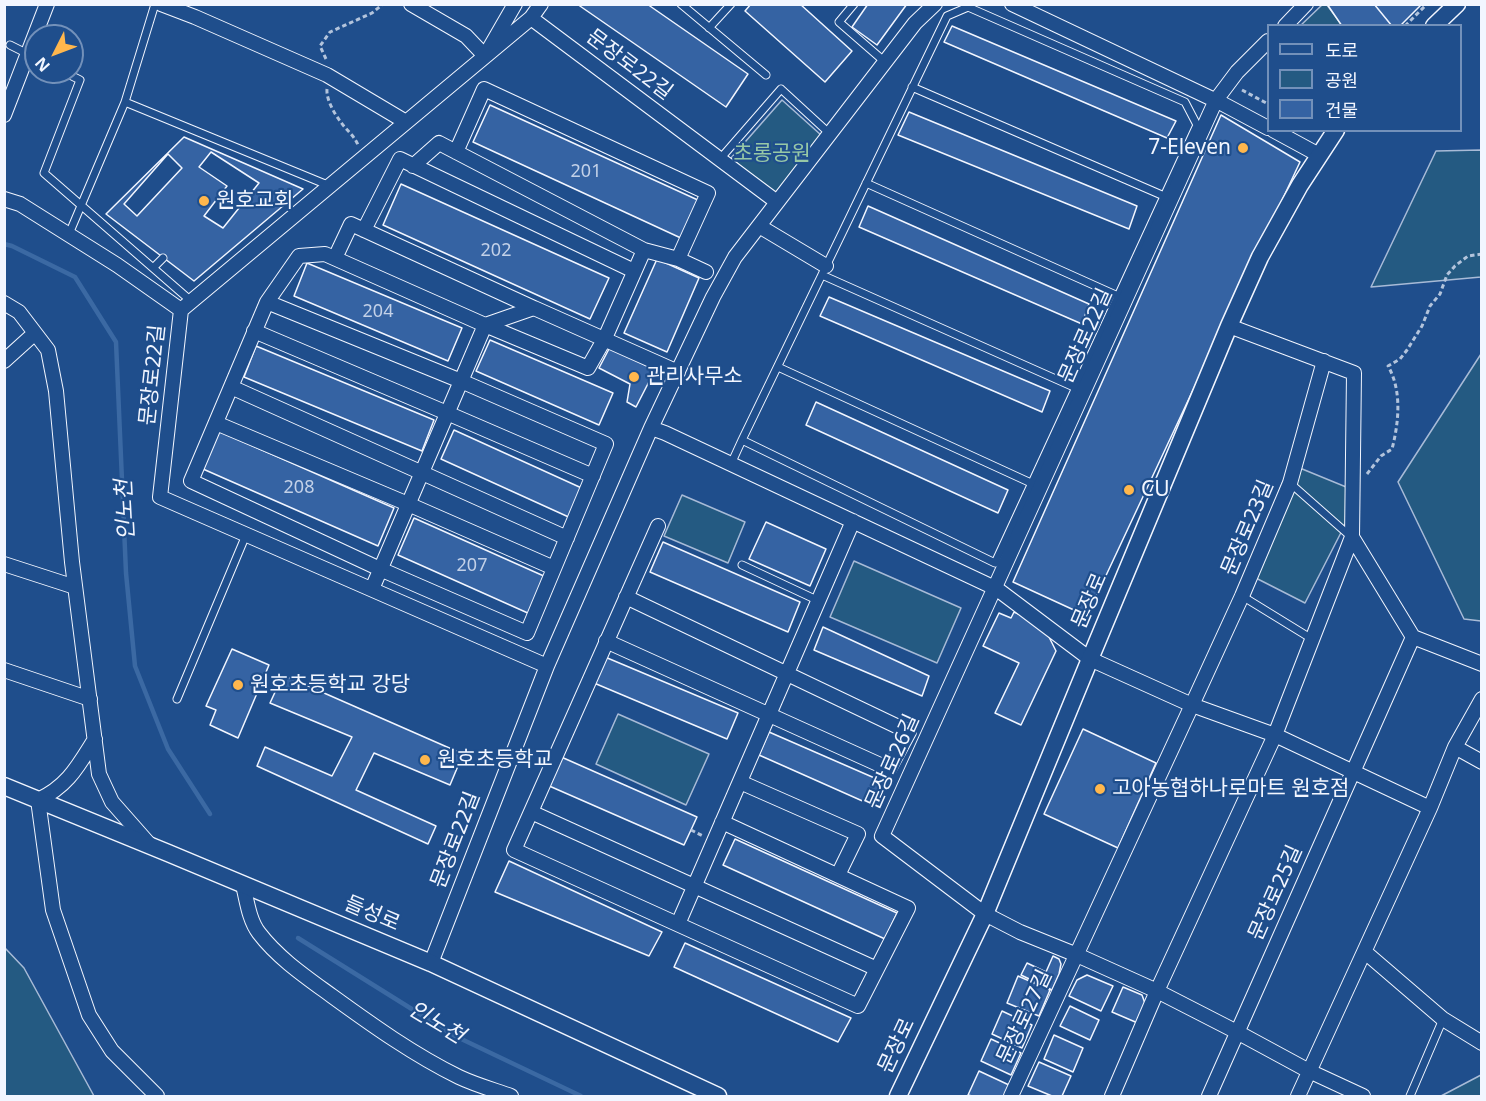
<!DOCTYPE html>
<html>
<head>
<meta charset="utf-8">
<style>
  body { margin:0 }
  #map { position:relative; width:1486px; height:1101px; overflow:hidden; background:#1f4e8c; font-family:"Noto Sans","Noto Sans KR",sans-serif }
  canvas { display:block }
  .frame { position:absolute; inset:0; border:6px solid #f2f6ff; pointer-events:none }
  .legend { position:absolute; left:1267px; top:24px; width:195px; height:108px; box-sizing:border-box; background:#1f4e8c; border:2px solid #7391ba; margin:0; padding:8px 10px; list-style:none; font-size:18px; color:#f2f6ff }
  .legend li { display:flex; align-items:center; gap:12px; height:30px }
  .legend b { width:30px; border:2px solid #7391ba }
  .north { position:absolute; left:24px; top:24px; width:60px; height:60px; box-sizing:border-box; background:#1f4e8c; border:2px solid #7391ba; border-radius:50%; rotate:228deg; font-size:16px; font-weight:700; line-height:24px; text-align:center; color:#f2f6ff }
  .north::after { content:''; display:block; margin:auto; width:21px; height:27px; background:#ffb74d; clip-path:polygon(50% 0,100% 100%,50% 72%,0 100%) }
</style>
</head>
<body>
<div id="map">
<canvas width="1486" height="1101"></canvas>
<div class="frame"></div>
<ul class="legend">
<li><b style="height:8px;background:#1f4e8c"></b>도로</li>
<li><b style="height:16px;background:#245a82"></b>공원</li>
<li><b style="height:16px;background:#3563a3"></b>건물</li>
</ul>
<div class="north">N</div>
</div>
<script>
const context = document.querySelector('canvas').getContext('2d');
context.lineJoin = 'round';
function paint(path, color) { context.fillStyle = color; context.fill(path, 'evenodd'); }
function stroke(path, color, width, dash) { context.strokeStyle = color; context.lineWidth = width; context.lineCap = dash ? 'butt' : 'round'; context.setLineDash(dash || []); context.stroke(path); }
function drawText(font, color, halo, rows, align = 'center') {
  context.font = font + ' "Noto Sans","Noto Sans KR",sans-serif'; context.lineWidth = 4.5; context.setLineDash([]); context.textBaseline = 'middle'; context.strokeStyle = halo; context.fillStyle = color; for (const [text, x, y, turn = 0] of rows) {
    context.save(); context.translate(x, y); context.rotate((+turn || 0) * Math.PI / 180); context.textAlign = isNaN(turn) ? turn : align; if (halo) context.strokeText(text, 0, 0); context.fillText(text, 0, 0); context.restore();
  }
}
const green = new Path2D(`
  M 1323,4 L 1327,5 L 1342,25 L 1300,26 Z
  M 782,100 L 821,135 L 776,195 L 731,158 Z
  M 1481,150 L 1481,277 L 1371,287 L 1436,151 Z
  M 1481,354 L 1482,621 L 1481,621 L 1464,619 L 1398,482 Z
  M 1290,464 L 1351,489 L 1351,513 L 1305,603 L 1246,573 Z
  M 682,495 L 745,522 L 728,563 L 664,536 Z
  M 854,561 L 961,608 L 937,663 L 830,617 Z
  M 618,714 L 709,754 L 686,805 L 596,764 Z
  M 5,948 L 24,968 L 94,1096 L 5,1096 Z
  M 1481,1075 L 1481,1096 L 1441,1096 Z`);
paint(green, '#245a82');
stroke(green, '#a8bbd7', 1.5);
stroke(new Path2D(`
  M 4,244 L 12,246 L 75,277 L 116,342 L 126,573 L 135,666 L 168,749 L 210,814
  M 298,938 L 455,1036 L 581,1096`), '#3b69a3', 4.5);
const building = new Path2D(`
  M 577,4 L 647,4 L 748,74 L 726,107 Z
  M 751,4 L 800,4 L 852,51 L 825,82 L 745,11 Z
  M 868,4 L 907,4 L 877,45 L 852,27 Z
  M 1327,4 L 1374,4 L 1392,26 L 1342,26 Z
  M 1374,4 L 1422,4 L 1400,26 L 1392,26 Z
  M 952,26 L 1176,121 L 1167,138 L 944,42 Z
  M 490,105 L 700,201 L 683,239 L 473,142 Z
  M 909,112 L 1137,206 L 1129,229 L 898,135 Z
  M 1221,115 L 1300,162 L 1087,616 L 1013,582 Z
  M 184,137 L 303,189 L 194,281 L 106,214 Z
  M 211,152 L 259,183 L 223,228 L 204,216 L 227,186 L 199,167 Z
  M 168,154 L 182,168 L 137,216 L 124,204 Z
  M 401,184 L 609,278 L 590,319 L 383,225 Z
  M 868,206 L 1089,304 L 1082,324 L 859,227 Z
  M 657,259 L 699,278 L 667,352 L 624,333 Z
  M 307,263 L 462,328 L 448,361 L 294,296 Z
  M 829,297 L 1050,391 L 1042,412 L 820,316 Z
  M 490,340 L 613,393 L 599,425 L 476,371 Z
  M 256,346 L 434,420 L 422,451 L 244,377 Z
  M 610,347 L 655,370 L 636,407 L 627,402 L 630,384 L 599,368 Z
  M 816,402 L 1008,490 L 998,513 L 806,425 Z
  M 454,430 L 586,490 L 573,519 L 441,459 Z
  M 219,431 L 394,508 L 378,546 L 203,469 Z
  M 414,518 L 546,577 L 530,614 L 398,555 Z
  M 766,522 L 826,549 L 810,586 L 749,559 Z
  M 663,542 L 800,602 L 788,632 L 650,572 Z
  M 1014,612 L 1043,625 L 1056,651 L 1021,725 L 995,713 L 1019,663 L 983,646 L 999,613 L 1011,618 Z
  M 823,627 L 929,676 L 922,696 L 814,650 Z
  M 232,649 L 269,665 L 238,738 L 210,725 L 216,710 L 206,706 Z
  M 605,657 L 738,713 L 727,739 L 594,683 Z
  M 283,675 L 463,754 L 450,785 L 374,753 L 356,790 L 436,826 L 428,844 L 257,766 L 265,747 L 332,776 L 352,737 L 270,703 Z
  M 1083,729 L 1156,763 L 1118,848 L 1044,814 Z
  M 769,732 L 886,783 L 876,807 L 759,755 Z
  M 559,756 L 697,817 L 684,845 L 547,785 Z
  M 735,839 L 897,913 L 885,939 L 723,865 Z
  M 509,861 L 662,932 L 649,956 L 495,892 Z
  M 685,943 L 851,1018 L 838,1042 L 674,967 Z
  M 1053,956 L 1059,959 L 1061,964 L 1059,974 L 1052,990 L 1021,975 L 1027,963 L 1046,972 Z
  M 1087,975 L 1113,986 L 1101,1011 L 1069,996 L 1077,980 Z
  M 1018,976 L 1050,990 L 1039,1016 L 1007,1003 Z
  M 1123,987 L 1142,995 L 1147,1009 L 1140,1024 L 1112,1012 Z
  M 1070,1006 L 1099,1020 L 1090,1040 L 1060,1026 Z
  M 1002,1011 L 1032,1025 L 1022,1048 L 992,1034 Z
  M 1054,1035 L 1083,1048 L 1073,1072 L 1044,1059 Z
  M 991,1039 L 1021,1053 L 1011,1075 L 981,1061 Z
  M 1039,1062 L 1071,1076 L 1062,1096 L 1052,1096 L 1028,1086 Z
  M 979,1071 L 1009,1085 L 1004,1096 L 972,1096 L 968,1095 Z`);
paint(building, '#3563a3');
stroke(building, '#f2f6ff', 1.5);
const service = new Path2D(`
  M 681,4 L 766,75
  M 854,4 L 839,22 L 885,62
  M 709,28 L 731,4
  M 10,45 L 36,58
  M 64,72 L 80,80 L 44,173 L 191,301
  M 912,87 L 1164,196
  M 125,102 L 155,4
  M 720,159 L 781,89 L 830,134
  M 866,183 L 1118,296
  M 69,234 L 125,102 L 330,186
  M 153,268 L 163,258
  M 822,275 L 1076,388
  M 778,367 L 1031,483
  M 731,464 L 742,440 L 947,16 L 968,7 L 1185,102 L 1197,125 L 995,563 L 742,440
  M 1290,483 L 1350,536
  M 742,565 L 819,601
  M 1242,596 L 1312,639
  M 177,699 L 246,535
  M 1410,1096 L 1443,1019`);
const minor = new Path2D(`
  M 161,4 L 195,17 L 327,75 L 406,122
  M 411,4 L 466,36 L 485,56 L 515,4
  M 1012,4 L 1223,104 L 1268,128
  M 531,18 L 541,4
  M 1285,26 L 1306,4
  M 1268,41 L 1237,72 L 1216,100 L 882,836 L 985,914 L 1020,932 L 1077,955 L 1157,991 L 1237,1032 L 1309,1071 L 1363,1096
  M 4,115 L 47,4
  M 1273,130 L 1319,155
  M 413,166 L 439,143 L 644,250 L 678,259 L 708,193 L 484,89 L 456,152
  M 4,199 L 20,204 L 117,265 L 181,310
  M 759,226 L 826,266
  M 364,230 L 400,159 L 634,271
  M 335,258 L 351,224 L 534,308
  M 678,259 L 706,272
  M 267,302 L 191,481 L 380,569 L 527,633 L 606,444 L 461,381 L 267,302 L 299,256 L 325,254 L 485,325 L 588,368 L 605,338 L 644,250
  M 4,303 L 19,312 L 48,350 L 56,391 L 72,562 L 99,774 L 112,802 L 149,844
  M 254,331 L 447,413 L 593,476
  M 4,361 L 35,333
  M 231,387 L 567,538
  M 216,423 L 408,504 L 554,568
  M 651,428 L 665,433 L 997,589 L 1090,659 L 1192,705 L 1275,735 L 1430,808 L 1298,1096
  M 658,526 L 514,850 L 858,1006 L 908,908 L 722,822
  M 1352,537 L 1413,637 L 1482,664
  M 4,564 L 75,587
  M 372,589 L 485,325 L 534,308 L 678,372
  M 606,641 L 889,769 L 909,732 L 626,597
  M 547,666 L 160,497 L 181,310 L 531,18 L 777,202
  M 4,670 L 90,699
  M 95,739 C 78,766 68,786 38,800 L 53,910 L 89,1015 L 112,1051 L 157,1096
  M 1455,747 L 1482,762
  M 740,782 L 858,834 L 838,875
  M 1430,808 L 1455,747 L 1482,699
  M 531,812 L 877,969
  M 243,885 C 247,901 249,920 259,933 C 278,958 306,977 332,996 C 372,1025 414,1055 459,1077 C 476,1085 494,1090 511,1096
  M 678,924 L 853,521
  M 1365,952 L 1443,1019 L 1482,1043
  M 431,963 L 547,666 L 651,428 L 713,297 L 735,257 L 915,23 L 935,4
  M 1011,1096 L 1192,705 L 1242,596 L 1290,483 L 1324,361
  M 1112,1096 L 1157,991 L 1275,735 L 1352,537 L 1354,373 L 1229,326
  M 1209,1096 L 1413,637`);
const tertiary = new Path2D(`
  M 1434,26 L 1457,4
  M 4,786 L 168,853 L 431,963 L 718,1096
  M 898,1096 L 985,914 L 1090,659 L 1229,326 L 1260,257 L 1300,185 L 1336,130`);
stroke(service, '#f2f6ff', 9);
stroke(minor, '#f2f6ff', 16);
stroke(tertiary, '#f2f6ff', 19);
stroke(new Path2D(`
  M 1405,26 L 1427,4
  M 326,59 L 320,46 L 330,32 L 372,13 L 383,4
  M 327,89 C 326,99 334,113 340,121 C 346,130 354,135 358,145
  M 1242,90 L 1268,104
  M 1367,474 L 1381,456 L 1392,449 C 1399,422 1402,390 1388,366 L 1400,359 L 1407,350 L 1422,326 L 1430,306 L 1440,294 L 1447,275 L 1455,266 L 1468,256 L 1482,254
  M 691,830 L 703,836`), '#b3c4dc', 3, [4.5, 3]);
stroke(service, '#1f4e8c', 7);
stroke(minor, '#1f4e8c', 14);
stroke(tertiary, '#1f4e8c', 16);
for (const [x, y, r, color] of [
  [1243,148,6,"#ffb74d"],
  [204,201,6,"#ffb74d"],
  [634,377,6,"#ffb74d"],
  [1129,490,6,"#ffb74d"],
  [238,685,6,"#ffb74d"],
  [425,760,6,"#ffb74d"],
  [1100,789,6,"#ffb74d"]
]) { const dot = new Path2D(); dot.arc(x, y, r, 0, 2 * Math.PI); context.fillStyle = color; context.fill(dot); stroke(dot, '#1f4e8c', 2); }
drawText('18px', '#c3d1e8', null, [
  ["201",586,172],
  ["202",496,251],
  ["204",378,312],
  ["208",299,488],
  ["207",472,566]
]);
drawText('21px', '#f2f6ff', '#1f4e8c', [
  ["문장로22길",629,65,37],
  ["문장로22길",1086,336,-66],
  ["문장로22길",153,375,-84],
  ["문장로23길",1248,528,-67],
  ["문장로",1090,601,-67],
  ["문장로26길",893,762,-66],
  ["문장로22길",456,840,-69],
  ["문장로25길",1276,893,-66],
  ["들성로",372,914,23],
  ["문장로27길",1025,1017,-65],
  ["문장로",897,1046,-65]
]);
drawText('21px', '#f2f6ff', '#1f4e8c', [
  ["7-Eleven",1231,148,"right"],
  ["원호교회",216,201],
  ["관리사무소",646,377],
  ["CU",1141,490],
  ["원호초등학교 강당",250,685],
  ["원호초등학교",437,760],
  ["고아농협하나로마트 원호점",1112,789]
], 'left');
drawText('21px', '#97c8a6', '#1f4e8c', [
  ["초롱공원",772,154]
]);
drawText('italic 22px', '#f2f6ff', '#1f4e8c', [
  ["인노천",126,510,-93],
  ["인노천",436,1023,31]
]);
</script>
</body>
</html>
